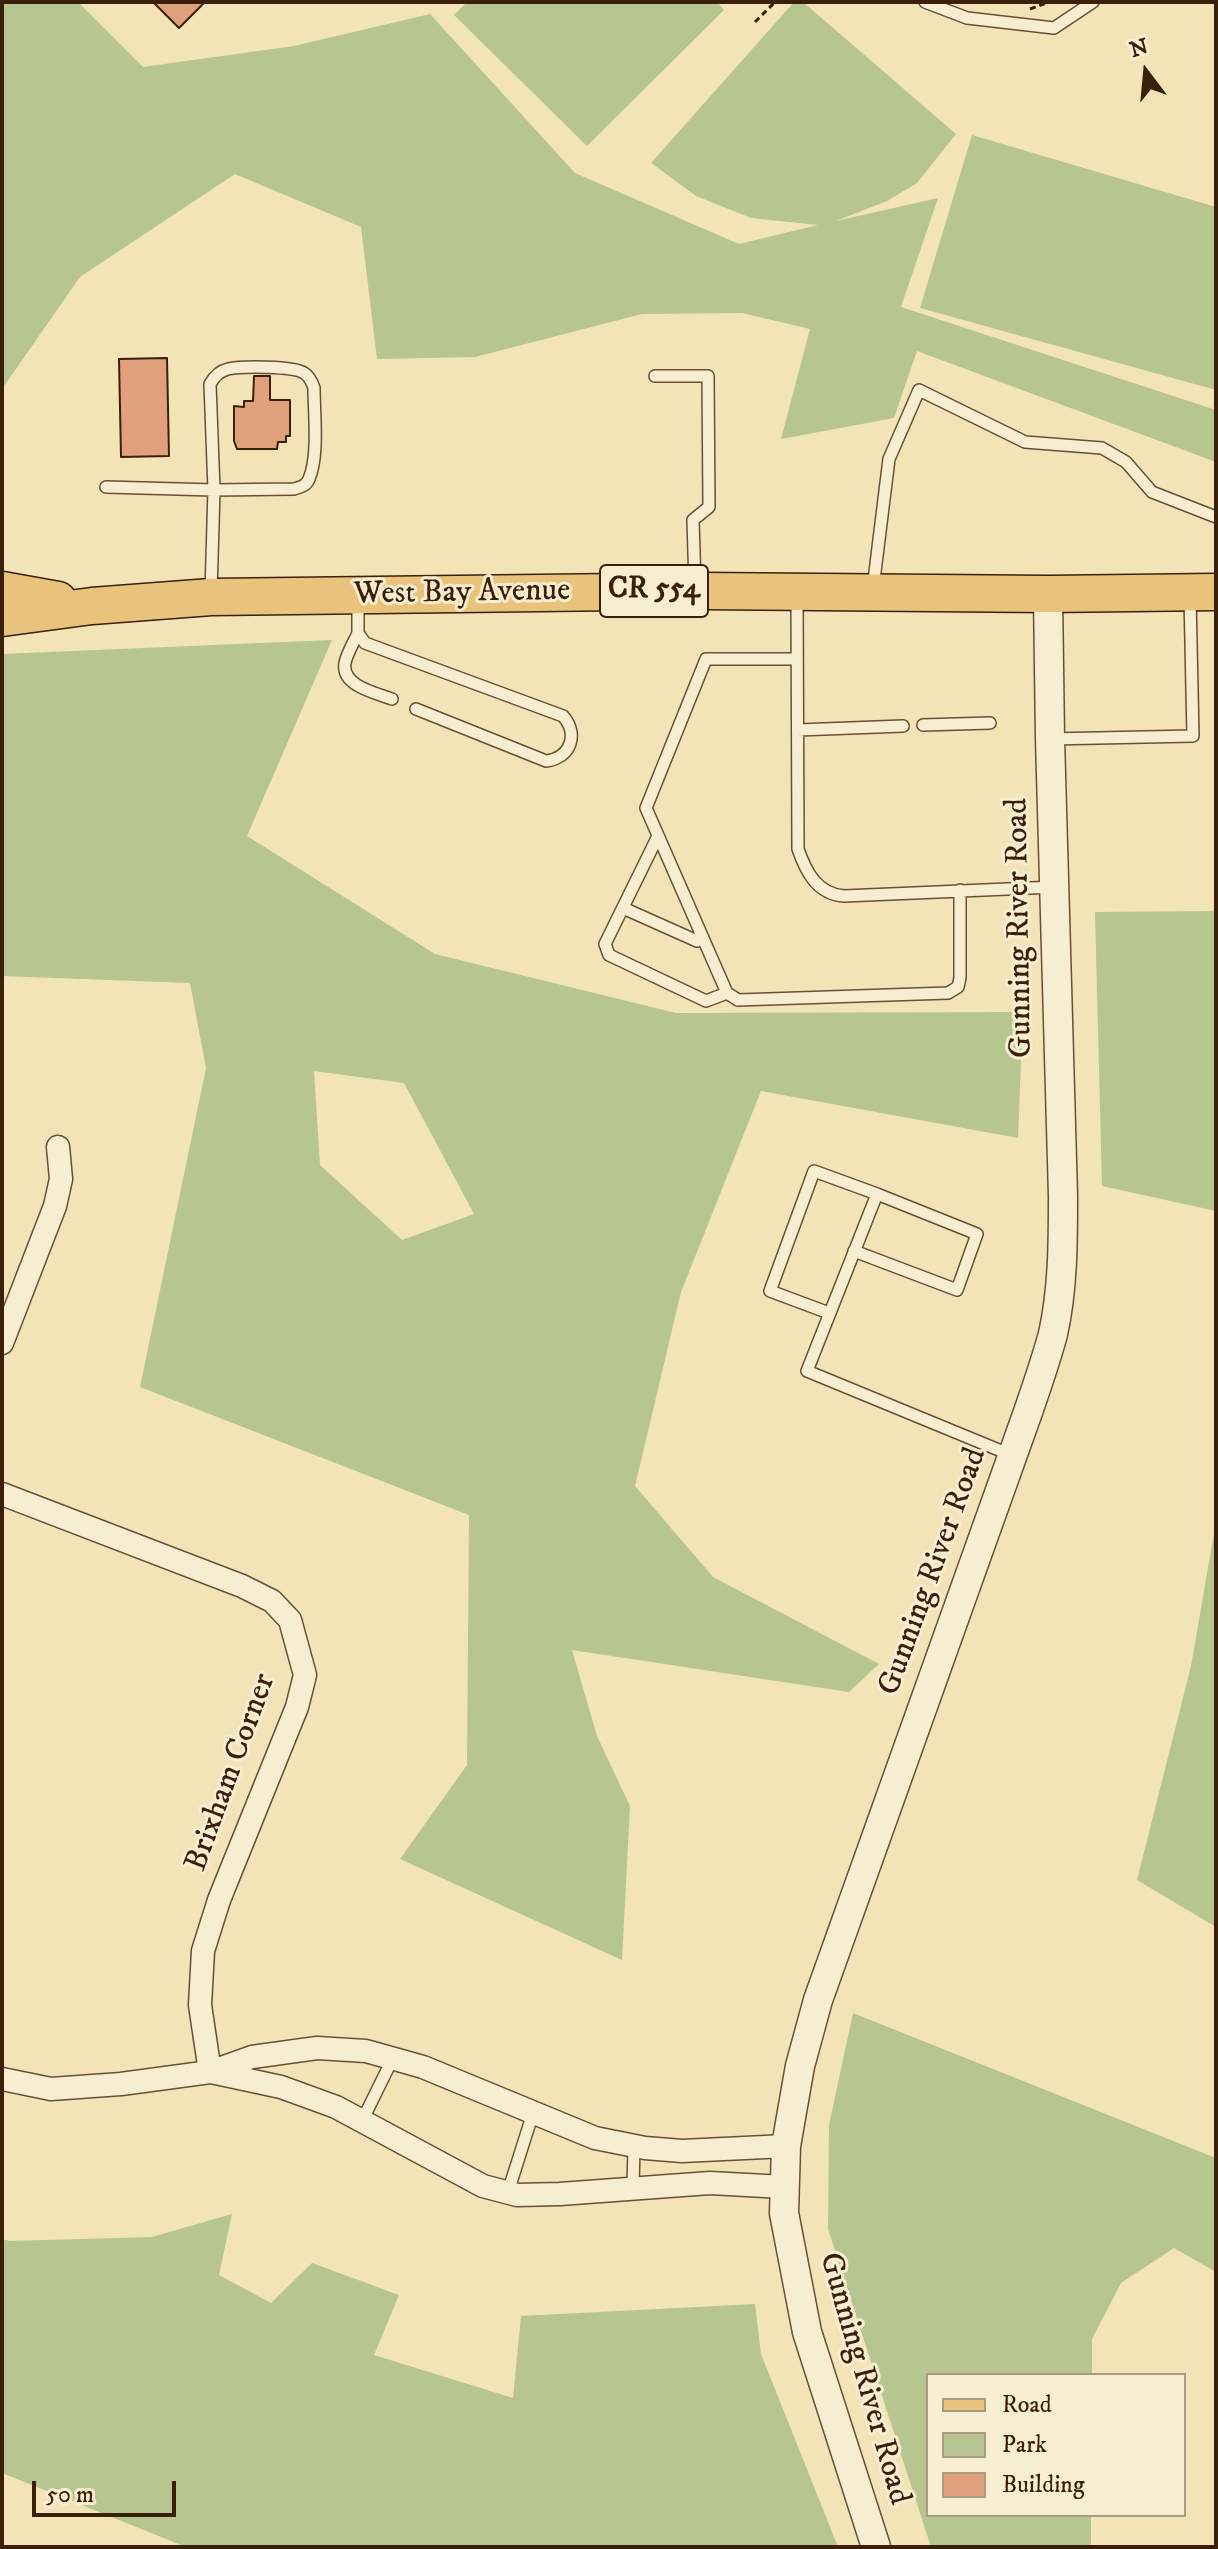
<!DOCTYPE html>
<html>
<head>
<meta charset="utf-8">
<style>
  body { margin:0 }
  #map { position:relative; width:1218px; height:2549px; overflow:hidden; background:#f2e4b6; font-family:"IM FELL DW Pica",serif }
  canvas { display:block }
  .frame { position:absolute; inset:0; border:4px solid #3a1f0b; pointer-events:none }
  .legend { position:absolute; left:926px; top:2373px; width:260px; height:144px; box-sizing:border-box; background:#f7edd0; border:2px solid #ab9b81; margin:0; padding:10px 14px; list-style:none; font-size:24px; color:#3a1f0b }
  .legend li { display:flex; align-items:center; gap:16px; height:40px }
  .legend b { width:40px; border:2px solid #ab9b81 }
  .north { position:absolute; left:1106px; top:32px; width:80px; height:80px; -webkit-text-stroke:6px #f7edd0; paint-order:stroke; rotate:344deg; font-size:22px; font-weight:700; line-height:32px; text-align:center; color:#3a1f0b }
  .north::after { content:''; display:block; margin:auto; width:28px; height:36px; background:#3a1f0b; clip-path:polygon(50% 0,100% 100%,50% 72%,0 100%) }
  .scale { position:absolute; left:32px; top:2481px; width:144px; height:36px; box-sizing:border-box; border:4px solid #3a1f0b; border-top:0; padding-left:10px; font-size:24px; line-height:28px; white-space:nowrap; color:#3a1f0b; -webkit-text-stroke:6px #f7edd0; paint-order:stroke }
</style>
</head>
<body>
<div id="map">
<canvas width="1218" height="2549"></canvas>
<div class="frame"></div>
<ul class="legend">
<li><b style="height:10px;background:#e9c27b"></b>Road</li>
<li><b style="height:22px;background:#b7c591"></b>Park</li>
<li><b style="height:22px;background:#dfa07c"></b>Building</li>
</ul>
<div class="north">N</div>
<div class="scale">50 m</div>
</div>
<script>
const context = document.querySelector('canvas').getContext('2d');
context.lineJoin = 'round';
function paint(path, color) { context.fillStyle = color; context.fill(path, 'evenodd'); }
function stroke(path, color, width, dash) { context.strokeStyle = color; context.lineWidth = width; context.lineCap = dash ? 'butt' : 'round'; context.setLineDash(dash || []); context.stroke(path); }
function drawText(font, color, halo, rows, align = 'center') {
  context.font = font + ' "IM FELL DW Pica",serif'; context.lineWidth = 6; context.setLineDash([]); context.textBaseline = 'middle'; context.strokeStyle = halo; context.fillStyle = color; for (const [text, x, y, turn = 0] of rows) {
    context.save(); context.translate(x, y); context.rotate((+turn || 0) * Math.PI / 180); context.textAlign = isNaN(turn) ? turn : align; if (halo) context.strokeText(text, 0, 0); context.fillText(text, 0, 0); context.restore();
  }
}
paint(new Path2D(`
  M 2,2 L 78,2 L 143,67 L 294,46 L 430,14 L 575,173 L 739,244 L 818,225 L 751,218 L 696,196 L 651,163 L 794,2 L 803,2 L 956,134 L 917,183 L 887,201 L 836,221 L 938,198 L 901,307 L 1216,410 L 1216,462 L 917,351 L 894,418 L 781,439 L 810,329 L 742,313 L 642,314 L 475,357 L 377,359 L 361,227 L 235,174 L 80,277 L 2,389 Z
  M 467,2 L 717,2 L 724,10 L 587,146 L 454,15 Z
  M 972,135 L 1216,207 L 1216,390 L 920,308 Z
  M 332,640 L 247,836 L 435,954 L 676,1013 L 1023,1012 L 1018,1138 L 761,1091 L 681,1292 L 635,1486 L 713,1577 L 879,1664 L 849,1692 L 572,1650 L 597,1736 L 630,1806 L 622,1960 L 400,1859 L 467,1765 L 469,1515 L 140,1387 L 206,1068 L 190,983 L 2,976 L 2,654 ZM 314,1071 L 404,1083 L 474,1214 L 402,1240 L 320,1165 Z
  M 1216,911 L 1216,1211 L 1102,1186 L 1095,912 Z
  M 1216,1522 L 1216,1927 L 1137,1880 L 1191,1666 Z
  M 853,2013 L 1216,2158 L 1216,2272 L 1174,2248 L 1121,2283 L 1092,2339 L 1092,2375 L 928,2375 L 928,2515 L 1091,2515 L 1091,2547 L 931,2547 L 828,2229 L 829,2125 Z
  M 232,2214 L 219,2275 L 271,2303 L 312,2263 L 399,2295 L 374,2355 L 513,2398 L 521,2316 L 755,2304 L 761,2354 L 838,2547 L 186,2547 L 2,2473 L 2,2239 L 10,2241 L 152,2237 Z`), '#b7c591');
const building = new Path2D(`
  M 153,2 L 205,2 L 179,28 Z
  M 167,358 L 169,456 L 121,457 L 119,359 Z
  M 254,376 L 270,376 L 270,400 L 290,400 L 290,436 L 286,436 L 286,442 L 278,442 L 277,449 L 237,449 L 234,441 L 234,406 L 244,407 L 244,401 L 253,401 Z`);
paint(building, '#dfa07c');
stroke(building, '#3a1f0b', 2);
const service = new Path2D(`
  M 925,2 L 967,18 L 1054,28 L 1093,2
  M 655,376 L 708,376 L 709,507 L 693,520 L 695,586
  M 106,487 L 214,490 L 210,384 C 214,377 219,371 228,369 C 241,366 294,366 304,373 C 309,376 312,382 314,388 C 314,413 319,456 309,479 C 306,486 301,487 294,489 L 214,490 L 211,592
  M 873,588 L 889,459 L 919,390 L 1025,442 L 1102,448 L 1126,462 L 1152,492 L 1216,517
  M 797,596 L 798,849 C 806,872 817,894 844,896 L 1054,887
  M 358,599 L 358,633 L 365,643 L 563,716 C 579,734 571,758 546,761 L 416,709
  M 358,633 C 354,642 347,653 345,663 C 341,686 376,693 392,699
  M 797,659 L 706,659 L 646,808 L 727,993 L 738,1000 L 948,993 L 958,987 L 960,978 L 960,890
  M 923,725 L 990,723
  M 798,730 L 903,726
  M 1050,739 L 1193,736 L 1190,597
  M 658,836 L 605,944 L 609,955 L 706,1001 L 727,993
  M 623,908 L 697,941 L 703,938
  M 854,1251 L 957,1290 L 977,1234 L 877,1194 L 807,1371 L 1011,1455
  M 829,1313 L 770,1291 L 814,1171 L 877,1194
  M 362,2121 L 393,2058
  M 633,2188 L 634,2146
  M 508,2192 L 533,2113`);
const minor = new Path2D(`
  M 2,1343 L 55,1206 L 61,1179 L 58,1147
  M 2,1494 L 242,1586 L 272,1601 L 290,1620 L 305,1675 L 297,1707 L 219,1900 L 203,1951 L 200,2005 L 210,2072
  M 211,2072 L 281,2087 L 336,2107 L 483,2186 L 517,2195 L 560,2194 L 710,2183 L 784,2187
  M 2,2079 L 51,2089 L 121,2084 L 210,2072 L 252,2057 L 317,2048 L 366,2051 L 423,2067 L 595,2138 L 645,2148 L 682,2151 L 786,2146`);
const tertiary = new Path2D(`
  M 876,2547 L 807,2332 L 784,2213 L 786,2146 L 800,2066 L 818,2000 L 1028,1412 C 1037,1386 1046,1360 1053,1334 C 1063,1289 1063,1242 1063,1196 L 1050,739 L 1048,594`);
const primary = new Path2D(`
  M 2,590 L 58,600
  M 2,618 L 92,606 L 211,597 L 703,591 L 1048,594 L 1216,592`);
stroke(service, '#685036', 14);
stroke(minor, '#685036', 25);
stroke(tertiary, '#685036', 31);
stroke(primary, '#3a1f0b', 39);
stroke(new Path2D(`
  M 1030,9 L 1049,2
  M 755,22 L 775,2`), '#3a1f0b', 3, [6, 4]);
stroke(service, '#f7edd0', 11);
stroke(minor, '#f7edd0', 22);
stroke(tertiary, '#f7edd0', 28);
stroke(primary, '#e9c27b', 36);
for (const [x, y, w] of [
  [654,591,108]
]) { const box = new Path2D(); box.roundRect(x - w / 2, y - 26, w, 52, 6); context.fillStyle = '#f7edd0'; context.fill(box); stroke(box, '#3a1f0b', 2); }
drawText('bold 30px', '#3a1f0b', null, [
  ["CR 554",654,591]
]);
drawText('32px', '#3a1f0b', '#f7edd0', [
  ["West Bay Avenue",462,594,-1],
  ["Gunning River Road",1021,928,-91],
  ["Gunning River Road",934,1572,-70],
  ["Brixham Corner",232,1773,-70],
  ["Gunning River Road",863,2379,74]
]);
</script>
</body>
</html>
